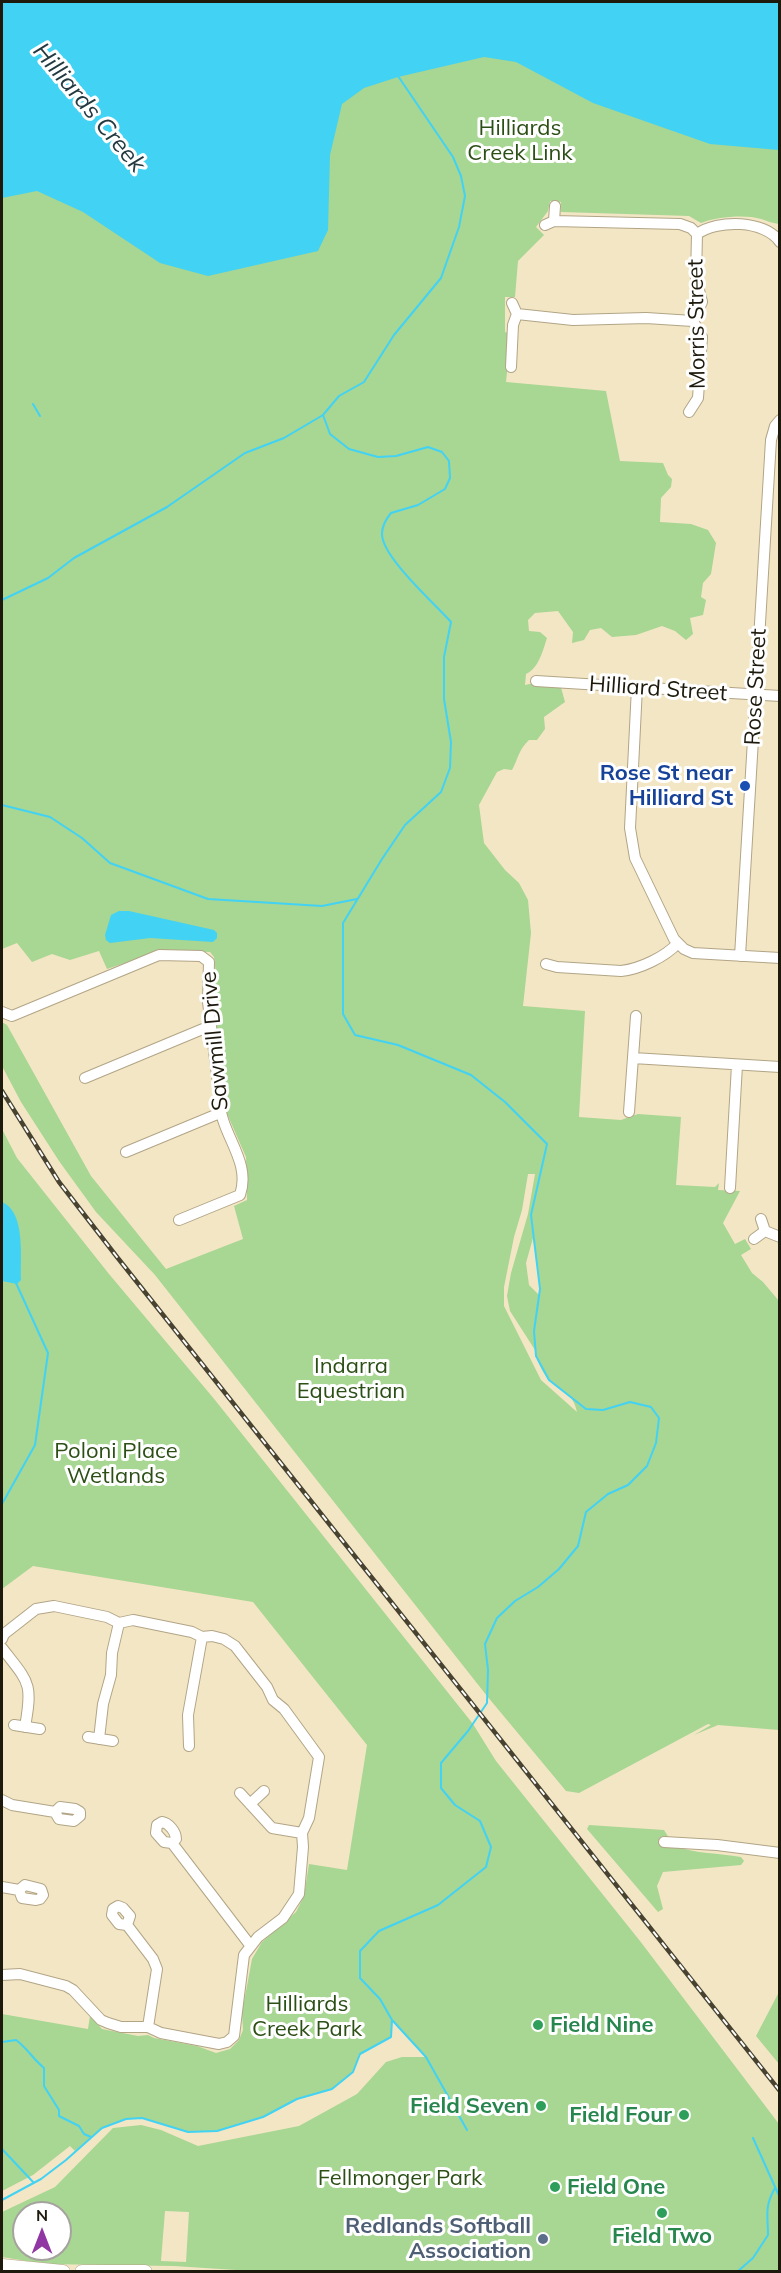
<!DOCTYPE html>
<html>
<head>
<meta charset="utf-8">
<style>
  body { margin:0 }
  #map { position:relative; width:781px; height:2273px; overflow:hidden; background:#f3e6c5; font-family:Mulish,sans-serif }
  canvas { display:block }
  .frame { position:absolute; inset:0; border:3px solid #1d190c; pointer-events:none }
  .north { position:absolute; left:12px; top:2201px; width:60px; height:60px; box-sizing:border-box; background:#fff; border:2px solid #a5a39e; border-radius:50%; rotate:0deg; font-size:16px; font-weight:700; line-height:24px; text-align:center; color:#1d190c }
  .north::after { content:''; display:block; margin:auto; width:21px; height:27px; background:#9137a3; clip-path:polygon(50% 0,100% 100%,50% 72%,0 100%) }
</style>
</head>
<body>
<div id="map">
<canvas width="781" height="2273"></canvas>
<div class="frame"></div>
<div class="north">N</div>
</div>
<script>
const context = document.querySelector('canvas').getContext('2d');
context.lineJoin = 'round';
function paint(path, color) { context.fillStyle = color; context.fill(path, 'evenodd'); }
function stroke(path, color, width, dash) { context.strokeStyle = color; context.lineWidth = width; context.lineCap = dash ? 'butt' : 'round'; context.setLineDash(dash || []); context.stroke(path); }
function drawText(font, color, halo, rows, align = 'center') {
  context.font = font + ' Mulish,sans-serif'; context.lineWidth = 6; context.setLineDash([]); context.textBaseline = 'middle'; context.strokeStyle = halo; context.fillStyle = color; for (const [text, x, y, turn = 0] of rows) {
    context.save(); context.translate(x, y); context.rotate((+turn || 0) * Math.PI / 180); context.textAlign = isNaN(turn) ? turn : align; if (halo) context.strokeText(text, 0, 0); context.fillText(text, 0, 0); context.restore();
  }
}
paint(new Path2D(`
  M 2,2 L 484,41 L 779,107 L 779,224 C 771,223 768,221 761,219 C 746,214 715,217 701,223 L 689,216 L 561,212 L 561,202 L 550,201 L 548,211 L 536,227 L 544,235 L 518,261 L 515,297 L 505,297 L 505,332 L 511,334 L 506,382 L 606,391 L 620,461 L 663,463 L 668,475 L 672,479 L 671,487 L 661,498 L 660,522 L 691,524 L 708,530 L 716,543 L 711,574 L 703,583 L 701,597 L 706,600 L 703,615 L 690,618 L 693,634 L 686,640 L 675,631 L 662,626 L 636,635 L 612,637 L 601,628 L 590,630 L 584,640 L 572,643 L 573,632 L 558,611 L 535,613 L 528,620 L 529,631 L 540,632 L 547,638 C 543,650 539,668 526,674 L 525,685 L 538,682 L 560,684 L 565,702 L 544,717 L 545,729 L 537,740 L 529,740 C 519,749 518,759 512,770 L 504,769 L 497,772 L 479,805 L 484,843 L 505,870 L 519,883 L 528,900 L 531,933 L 523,1006 L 585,1011 L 579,1117 L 621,1120 L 638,1114 L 681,1117 L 676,1185 L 715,1187 L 719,1183 L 718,1190 L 740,1191 L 723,1223 L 735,1244 L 745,1239 L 751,1249 L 741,1255 L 752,1273 L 763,1282 L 779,1301 L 779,1730 L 718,1725 L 694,1735 L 711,1725 L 708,1724 L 579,1793 L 566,1791 L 487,1696 L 155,1275 L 96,1212 L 59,1161 L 21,1102 L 2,1066 L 2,1022 L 7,1025 L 91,1176 L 166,1269 L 243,1239 L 234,1206 L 247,1200 L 246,1157 L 225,1109 L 211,1004 L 216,975 L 214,957 L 210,952 L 161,951 L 107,969 L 99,951 L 70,960 L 52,954 L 32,962 L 17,943 L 2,949 ZM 528,1174 L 535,1174 L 528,1214 L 511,1273 L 507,1296 L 510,1311 L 535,1350 C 536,1359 543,1374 549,1380 C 562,1394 573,1392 577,1412 L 541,1380 L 504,1306 L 504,1287 L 514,1237 L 522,1210 ZM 533,1238 L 540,1289 L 539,1295 L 529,1285 L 526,1263 Z
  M 2,1129 L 17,1158 L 109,1274 L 215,1400 L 473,1724 L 496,1761 L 640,1941 L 779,2124 L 779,2271 L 267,2272 L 174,2266 L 45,2264 L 2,2257 L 2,2212 L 55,2187 L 113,2128 L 141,2125 L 161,2130 L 198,2146 L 299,2126 L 357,2094 L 386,2062 L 402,2057 L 425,2057 L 392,2021 L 391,2037 L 360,2054 L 353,2072 L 332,2089 L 297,2099 L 263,2117 L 217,2131 L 188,2132 L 142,2118 L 126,2119 L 102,2128 L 75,2151 L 70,2146 L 33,2175 L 2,2191 L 2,2014 L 88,2029 L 90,2016 L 102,2029 L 138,2036 L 148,2035 L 154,2038 L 197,2046 L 216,2053 L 230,2049 L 239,2040 L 243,2030 L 242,2013 L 252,1959 L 262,1942 L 296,1912 L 304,1896 L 309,1864 L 347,1870 L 367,1745 L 253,1602 L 33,1566 L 2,1589 ZM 165,2211 L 189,2212 L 186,2262 L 161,2261 ZM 24,2213 L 60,2213 L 60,2249 L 24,2249 Z
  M 589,1825 L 664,1830 L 674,1846 C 697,1854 718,1853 741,1857 L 744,1861 L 741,1865 L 663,1872 L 657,1886 L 663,1909 L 658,1912 L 587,1829 Z
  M 779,1992 L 779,2064 L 756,2036 Z`), '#a8d693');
paint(new Path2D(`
  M 2,2 L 779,2 L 779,150 L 710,144 L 593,103 L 516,62 L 484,57 L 398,77 L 364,88 L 342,104 L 330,155 L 328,230 L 318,251 L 208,276 L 160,263 L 83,212 L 37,191 L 2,198 Z
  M 119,911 L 129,911 L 214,930 L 217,933 L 217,938 L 213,942 L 150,938 L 110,943 L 106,940 L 105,935 L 111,915 Z
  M 2,1202 C 26,1212 20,1257 21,1280 L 17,1284 L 2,1281 Z`), '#42d2f4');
stroke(new Path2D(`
  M 33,404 L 40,416
  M 2,600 L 48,578 L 74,558 L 167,507 L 245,453 L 284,438 L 323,415
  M 2,805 L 50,817 L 82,838 L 110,863 L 208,899 L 322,906 L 357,899
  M 2,1504 L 35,1445 L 48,1353 L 16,1283
  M 393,2021 L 426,2057 L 467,2130
  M 2,2042 L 16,2040 C 27,2048 33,2059 44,2068 L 44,2086 L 59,2110 L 59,2116 L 79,2126 L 84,2134 L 91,2137
  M 753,2138 L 780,2198
  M 2,2149 L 34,2183
  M 2,2200 L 41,2179 L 66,2160 L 102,2128 L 126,2119 L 142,2118 L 188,2132 L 217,2131 L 263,2117 L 297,2099 L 332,2089 L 353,2072 L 360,2054 L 391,2037 L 392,2020 L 380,1999 L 360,1978 L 360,1951 L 379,1931 L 438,1905 L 486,1867 L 491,1847 L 480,1821 L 455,1805 L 441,1788 L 441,1763 L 468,1731 L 487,1703 L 488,1670 L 485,1644 L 497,1618 L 515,1601 L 538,1587 L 559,1569 L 578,1546 L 586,1512 L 608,1494 L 628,1485 L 647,1466 L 656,1443 L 659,1418 L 651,1407 L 630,1402 L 603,1410 L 586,1409 L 549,1380 L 536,1356 L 534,1331 L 540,1289 L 531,1215 L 547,1144 L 505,1102 L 471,1075 L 398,1045 L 355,1035 L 343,1014 L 343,923 L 382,859 L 405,825 L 441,792 L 450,768 L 451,742 L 444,699 L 444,657 L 451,622 C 434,603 382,557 382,534 C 382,525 386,519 391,513 L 418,505 L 445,489 L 450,478 L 449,461 L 442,452 L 428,447 L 396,456 L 378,457 L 349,449 L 330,434 L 323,415 L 339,396 L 364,382 L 394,335 L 441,278 L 459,227 L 465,196 L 461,176 L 453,157 L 398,76
  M 737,2272 L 753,2258 L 768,2235 C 768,2216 764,2207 775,2188`), '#42d2f4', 2);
const minor = new Path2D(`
  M 554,221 L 680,224 L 691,228 L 697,234 C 718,219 765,220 780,242
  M 545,225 L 554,221 L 555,206
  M 517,314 L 573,320 L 646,318 L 693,321
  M 511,367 L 513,325 L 517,314 L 512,303
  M 689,412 L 698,398 L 702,337 L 693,321 L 702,302 L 696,278 L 697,234
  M 536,681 L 780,696
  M 637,687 L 630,828 L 635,858 L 674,939 L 684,949 L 693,953 L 780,958
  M 740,956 L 771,440 L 775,426 L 780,420
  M 546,964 L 557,967 L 621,971 C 640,969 665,957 678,943
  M 2,1012 L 12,1016 L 159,955 L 201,956 L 209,962 L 208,1002 L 220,1100 C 219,1133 252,1160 240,1195 L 179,1220
  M 633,1058 L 780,1067
  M 85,1078 L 210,1026
  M 629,1112 L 636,1016
  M 126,1152 L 220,1113
  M 730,1188 L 737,1065
  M 765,1231 L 780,1237
  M 754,1239 L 765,1231 L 761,1219
  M 2,1639 L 4,1634 L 36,1609 L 54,1606 L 107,1617 L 119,1623 L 133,1620 L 192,1632 L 202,1637 L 212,1636 L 224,1639 L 235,1646 L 267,1687 L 273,1700 L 284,1709 L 319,1757 L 309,1818 L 302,1833 L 303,1847 L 299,1894 L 283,1918 L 258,1937 L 244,1955 L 234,2036 L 227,2042 L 219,2044 L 161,2033 L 148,2027 L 121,2027 L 108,2023 L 101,2020 L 73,1990 L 66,1986 L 20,1974 L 2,1975
  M 2,1648 C 29,1683 33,1682 25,1727
  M 14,1725 L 40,1729
  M 88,1737 L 113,1741
  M 99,1739 L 103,1704 L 111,1675 L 112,1653 L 119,1623
  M 189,1746 L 188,1715 L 202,1637
  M 240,1793 L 272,1828 L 302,1833
  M 2,1800 L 12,1805 L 55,1812 L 59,1819 L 74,1821 L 80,1816 L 80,1812 L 75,1809 L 60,1807 L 55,1812
  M 250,1804 L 264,1791
  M 162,1822 C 169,1823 176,1832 176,1839 L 172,1843 L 164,1842 L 156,1833 L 157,1825 Z
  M 664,1842 L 717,1845 L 780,1853
  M 172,1843 L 250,1945
  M 2,1887 L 19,1890 L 25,1885 L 41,1889 L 43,1895 L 40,1899 L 36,1900 L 22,1898 L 19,1890
  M 118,1906 L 123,1908 L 130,1916 L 127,1925 L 119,1924 L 112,1915 L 113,1909 Z
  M 127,1925 L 153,1959 L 157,1969 L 148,2027`);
const major = new Path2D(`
  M 2,2266 L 63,2272
  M 82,2272 L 145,2272`);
stroke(minor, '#b2a586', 12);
stroke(major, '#b2a586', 15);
stroke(minor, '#fff', 10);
stroke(major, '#fff', 14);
const rail = new Path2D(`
  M 2,1091 L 59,1182 L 117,1257 L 780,2091`);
stroke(rail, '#484331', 4.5);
stroke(rail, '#fff', 2, [7]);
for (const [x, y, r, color] of [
  [745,786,6,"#1a4fb4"],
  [538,2025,6,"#2e9e5b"],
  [541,2106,6,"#2e9e5b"],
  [684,2115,6,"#2e9e5b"],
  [555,2187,6,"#2e9e5b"],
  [662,2213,6,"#2e9e5b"],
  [543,2239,6,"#5c6f8a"]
]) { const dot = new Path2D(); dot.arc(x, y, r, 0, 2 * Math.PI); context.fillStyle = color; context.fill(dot); stroke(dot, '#fff', 2); }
drawText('22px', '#2c4f16', '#fff', [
  ["Hilliards",520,128],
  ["Creek Link",520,153],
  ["Indarra",351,1366],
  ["Equestrian",351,1391],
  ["Poloni Place",116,1451],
  ["Wetlands",116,1476],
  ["Hilliards",307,2004],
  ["Creek Park",307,2029],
  ["Fellmonger Park",400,2178]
]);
drawText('22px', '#1d190c', '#fff', [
  ["Morris Street",697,324,-91],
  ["Rose Street",756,687,-87],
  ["Hilliard Street",658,689,4],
  ["Sawmill Drive",215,1041,-95]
]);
drawText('bold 22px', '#164399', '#fff', [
  ["Rose St near",733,773],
  ["Hilliard St",733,798]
], 'right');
drawText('bold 22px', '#27864d', '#fff', [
  ["Field Nine",550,2025],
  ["Field Seven",529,2106,"right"],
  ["Field Four",672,2115,"right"],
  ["Field One",567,2187],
  ["Field Two",662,2236,"center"]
], 'left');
drawText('bold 22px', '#4e5e75', '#fff', [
  ["Redlands Softball",531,2226],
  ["Association",531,2251]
], 'right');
drawText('italic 24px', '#233a41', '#fff', [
  ["Hilliards Creek",89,108,50]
]);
</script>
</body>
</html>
